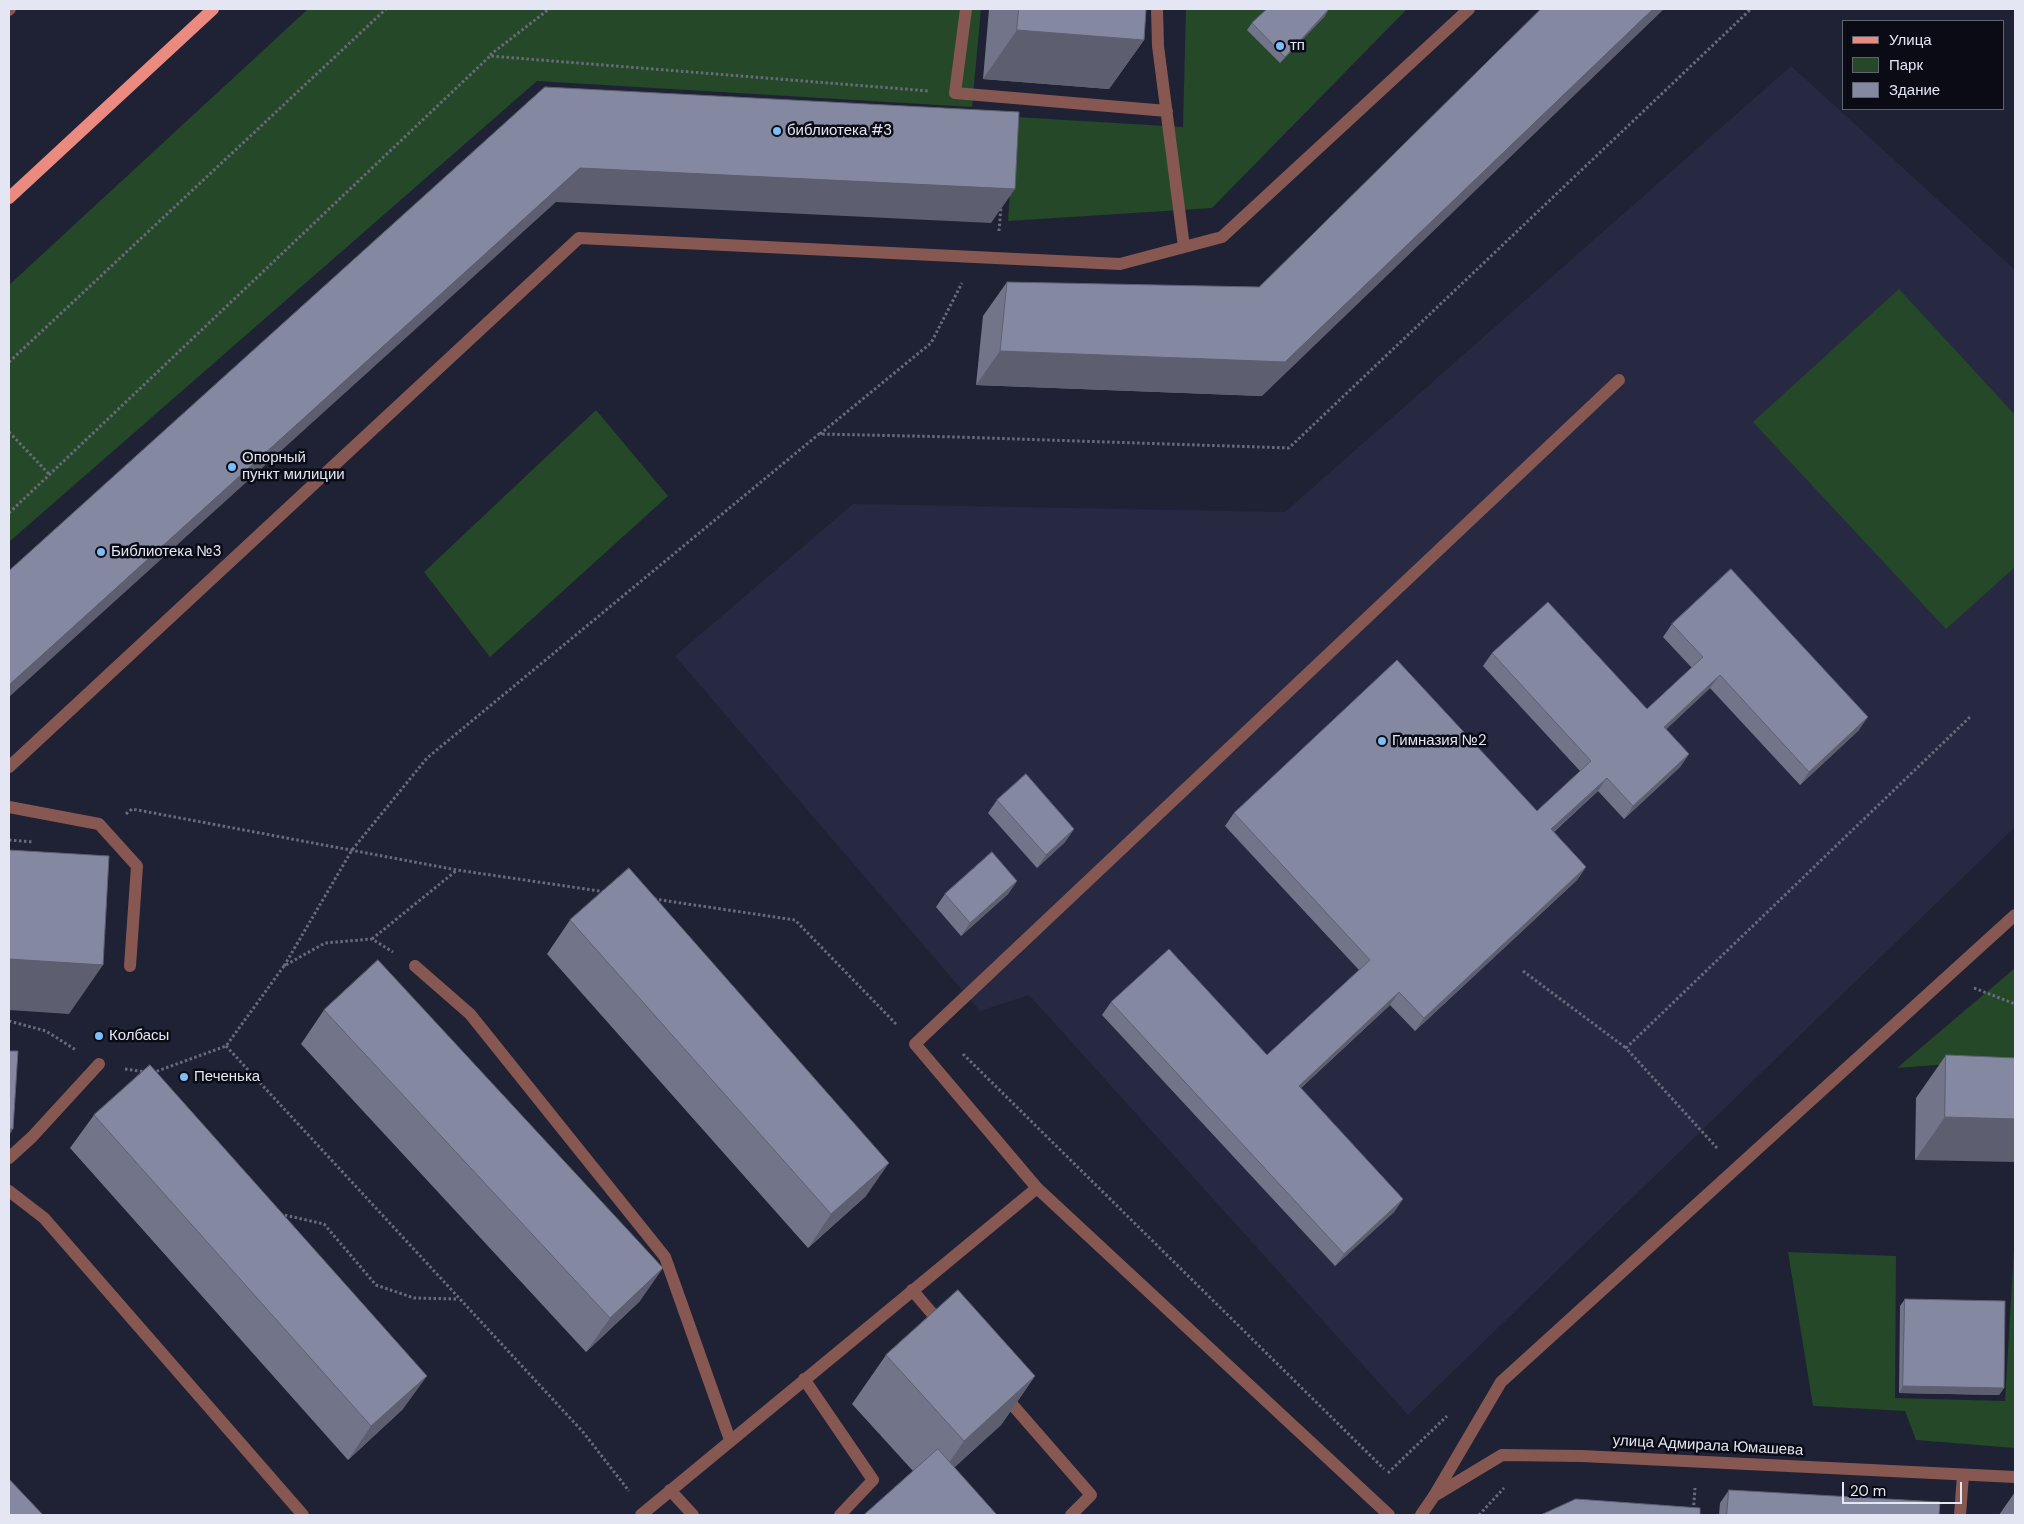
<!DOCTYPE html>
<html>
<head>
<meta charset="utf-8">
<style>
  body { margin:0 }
  #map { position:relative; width:2024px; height:1524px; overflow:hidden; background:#1f2134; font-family:"DM Sans",sans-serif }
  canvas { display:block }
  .frame { position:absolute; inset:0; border:10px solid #e4e6f4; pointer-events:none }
  .legend { position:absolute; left:1842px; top:20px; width:162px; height:90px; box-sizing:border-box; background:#0a0b14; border:1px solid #61636e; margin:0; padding:6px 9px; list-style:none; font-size:15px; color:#e4e6f4 }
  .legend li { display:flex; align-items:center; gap:10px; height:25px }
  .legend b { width:25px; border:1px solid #61636e }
  .scale { position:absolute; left:1842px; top:1482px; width:120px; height:22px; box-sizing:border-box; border:2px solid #e4e6f4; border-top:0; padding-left:6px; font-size:15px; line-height:18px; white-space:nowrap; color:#e4e6f4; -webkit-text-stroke:4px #0a0b14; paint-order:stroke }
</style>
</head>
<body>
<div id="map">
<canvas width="2024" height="1524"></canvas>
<div class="frame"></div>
<ul class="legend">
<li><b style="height:6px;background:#eb8a7f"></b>Улица</li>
<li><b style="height:14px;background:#244828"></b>Парк</li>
<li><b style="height:14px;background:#8588a1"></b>Здание</li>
</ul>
<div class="scale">20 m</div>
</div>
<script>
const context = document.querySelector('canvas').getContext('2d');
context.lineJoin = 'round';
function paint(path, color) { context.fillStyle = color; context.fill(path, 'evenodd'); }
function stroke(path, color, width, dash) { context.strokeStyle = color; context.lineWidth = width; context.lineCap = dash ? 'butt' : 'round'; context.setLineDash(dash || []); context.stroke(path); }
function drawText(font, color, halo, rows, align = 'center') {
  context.font = font + ' "DM Sans",sans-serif'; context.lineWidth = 5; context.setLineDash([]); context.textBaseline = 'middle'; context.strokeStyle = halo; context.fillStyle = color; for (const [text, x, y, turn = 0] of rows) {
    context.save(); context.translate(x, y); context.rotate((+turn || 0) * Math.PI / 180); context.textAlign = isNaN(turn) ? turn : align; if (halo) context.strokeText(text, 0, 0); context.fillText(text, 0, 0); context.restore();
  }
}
paint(new Path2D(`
  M 1791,66 L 2015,270 L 2015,827 L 1408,1415 L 1029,995 L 980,1011 L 675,656 L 853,504 L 1285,512 Z`), '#272943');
paint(new Path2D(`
  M 308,9 L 981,9 L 972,107 L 537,81 L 9,542 L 9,285 Z
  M 1186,9 L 1407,9 L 1212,208 L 1008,221 L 1015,117 L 1183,127 Z
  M 1899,289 L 2015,415 L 2015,567 L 1946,629 L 1753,422 Z
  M 596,410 L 668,496 L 490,657 L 424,572 Z
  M 2015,968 L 2015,1059 L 1897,1068 Z
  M 2015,1232 L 2015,1448 L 1916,1440 L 1905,1411 L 1813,1406 L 1788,1252 L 1896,1256 L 1895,1398 L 2005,1401 Z`), '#244828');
stroke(new Path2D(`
  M 490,55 L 549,9
  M 999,231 L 1001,207
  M 9,362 L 386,9
  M 9,432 L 50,475
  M 820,434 L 931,343 L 962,283
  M 9,513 L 490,56 L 929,91
  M 126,814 L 132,809 L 457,870 L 606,892
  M 9,840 L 33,842
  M 654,899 L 795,920 L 897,1025
  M 372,939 L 457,870
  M 284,966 L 352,850 L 427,758 L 819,434 L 956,437 L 1289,448 L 1751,9
  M 1523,971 L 1626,1048
  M 1974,988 L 2015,1004
  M 9,1021 L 46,1031 L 76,1050
  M 226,1046 L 583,1432 L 629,1491
  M 963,1054 L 1384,1469
  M 125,1069 L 146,1072
  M 152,1073 L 226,1046 L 284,966 L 325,943 L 372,939 L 393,952
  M 1717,1148 L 1626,1048 L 1971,716
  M 280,1214 L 324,1224 L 376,1285 L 414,1298 L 458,1299
  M 1388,1473 L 1447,1416
  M 1479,1515 L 1504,1488
  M 1693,1515 L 1695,1488`), '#696b7c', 3, [2.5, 2.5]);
stroke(new Path2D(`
  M 966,9 L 955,93 L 1167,111
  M 1157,9 L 1158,46 L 1184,247
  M 9,10 L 10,9
  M 9,767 L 579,238 L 1120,264 L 1222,237 L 1469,9
  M 9,807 L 99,824 L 137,866 L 130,966
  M 415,966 L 470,1014 L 665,1257 L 730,1440
  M 9,1158 L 32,1137 L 99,1064
  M 9,1191 L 44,1218 L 303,1515
  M 912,1290 L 942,1325
  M 804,1379 L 873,1480 L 840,1515
  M 1003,1394 L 1091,1495 L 1071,1515
  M 670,1490 L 693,1515
  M 1434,1496 L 1501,1382 L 2015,915
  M 641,1515 L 1037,1188
  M 1389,1515 L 1037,1188 L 915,1044 L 1619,380
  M 1960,1515 L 1963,1475`), '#875751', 12);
stroke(new Path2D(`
  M 1421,1515 L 1434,1496 L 1502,1455 L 1582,1456 L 2015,1477`), '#875751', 12);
stroke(new Path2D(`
  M 9,198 L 213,9`), '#eb8a7f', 12);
paint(new Path2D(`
  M 989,9 L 1146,9 L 1144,40 L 1109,89 L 983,79 Z
  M 1325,16 L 1280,63 L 1247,30 L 1252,23 Z
  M 1007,282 L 1262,396 L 976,385 L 983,316 Z
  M 1672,624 L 1859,730 L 1800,785 L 1710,688 L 1666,729 L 1689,754 L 1680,767 L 1624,819 L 1598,791 L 1554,832 L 1586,867 L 1577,880 L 1415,1031 L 1390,1005 L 1301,1088 L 1403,1199 L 1394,1212 L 1335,1266 L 1102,1015 L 1111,1002 L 1267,1055 L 1359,970 L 1225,826 L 1234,813 L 1537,811 L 1580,771 L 1483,666 L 1492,653 L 1647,709 L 1692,668 L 1663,637 Z
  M 997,800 L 1074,829 L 1065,842 L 1037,868 L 988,813 Z
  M 1017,881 L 1008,894 L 961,936 L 936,907 L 945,894 Z
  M 570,920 L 866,1196 L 808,1248 L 547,954 Z
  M 324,1010 L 640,1301 L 586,1352 L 301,1044 Z
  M 1946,1055 L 2015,1058 L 1915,1160 L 1916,1098 Z
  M 94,1115 L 403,1409 L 348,1460 L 70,1148 Z
  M 1905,1299 L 2004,1388 L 1999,1395 L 1899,1393 L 1900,1306 Z
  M 886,1355 L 1035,1376 L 1001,1425 L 954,1467 L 913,1471 L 852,1404 Z
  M 1729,1490 L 1939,1515 L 1719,1515 L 1720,1503 Z
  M 2015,1492 L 2015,1515 L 1999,1515 Z`), '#72758a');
paint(new Path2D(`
  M 1329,9 L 1325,16 L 1280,63 L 1285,57 Z
  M 1653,9 L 1664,9 L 1262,396 L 976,385 L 1000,351 L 1285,362 Z
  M 1017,30 L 1144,40 L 1109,89 L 983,79 Z
  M 580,168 L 1015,189 L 991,223 L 556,202 L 9,697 L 9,685 Z
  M 1720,675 L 1710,688 L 1655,740 L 1664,727 Z
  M 1868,717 L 1859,730 L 1800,785 L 1809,772 Z
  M 1689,754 L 1680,767 L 1624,819 L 1633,806 Z
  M 1607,778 L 1598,791 L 1542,842 L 1551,829 Z
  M 1074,829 L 1065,842 L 1037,868 L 1046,855 Z
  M 1586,867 L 1577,880 L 1415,1031 L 1424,1018 Z
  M 1017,881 L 1008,894 L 961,936 L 970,923 Z
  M 9,959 L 103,965 L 69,1014 L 9,1010 Z
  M 1399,992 L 1390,1005 L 1289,1099 L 1299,1086 Z
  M 1945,1117 L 2015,1119 L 2015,1162 L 1915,1160 Z
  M 9,1129 L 13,1129 L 9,1136 Z
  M 889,1163 L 866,1196 L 808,1248 L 831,1214 Z
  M 1403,1199 L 1394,1212 L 1335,1266 L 1344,1254 Z
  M 663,1268 L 640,1301 L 586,1352 L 610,1318 Z
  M 427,1376 L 403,1409 L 348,1460 L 371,1426 Z
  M 1035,1376 L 1001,1425 L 930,1490 L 964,1441 Z
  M 1903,1386 L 2004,1388 L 1999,1395 L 1899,1393 Z`), '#5d5f71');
const building = new Path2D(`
  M 1019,9 L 1146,9 L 1144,40 L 1017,30 Z
  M 1267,9 L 1329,9 L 1285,57 L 1252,23 Z
  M 1541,9 L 1653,9 L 1285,362 L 1000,351 L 1007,282 L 1259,287 Z
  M 545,87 L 1019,112 L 1015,189 L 580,168 L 9,685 L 9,571 Z
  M 1731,569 L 1868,717 L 1809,772 L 1720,675 L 1664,727 L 1689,754 L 1633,806 L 1607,778 L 1551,829 L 1586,867 L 1424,1018 L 1399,992 L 1299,1086 L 1403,1199 L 1344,1254 L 1111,1002 L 1169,949 L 1267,1055 L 1370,960 L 1234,813 L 1397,660 L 1537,811 L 1591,761 L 1492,653 L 1548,602 L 1647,709 L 1703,657 L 1672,624 Z
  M 1026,774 L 1074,829 L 1046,855 L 997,800 Z
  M 9,850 L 109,856 L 103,965 L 9,959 Z
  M 992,852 L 1017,881 L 970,923 L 945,894 Z
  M 629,868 L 889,1163 L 831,1214 L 570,920 Z
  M 378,960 L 663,1268 L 610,1318 L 324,1010 Z
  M 9,1051 L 18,1051 L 13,1129 L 9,1129 Z
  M 1946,1055 L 2015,1058 L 2015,1119 L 1945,1117 Z
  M 150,1065 L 427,1376 L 371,1426 L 94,1115 Z
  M 958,1290 L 1035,1376 L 964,1441 L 886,1355 Z
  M 1905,1299 L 2005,1301 L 2004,1388 L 1903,1386 Z
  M 938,1449 L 997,1515 L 864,1515 Z
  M 9,1479 L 43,1515 L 9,1515 Z
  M 1729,1490 L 1940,1502 L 1939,1515 L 1727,1515 Z
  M 1576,1499 L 1700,1508 L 1700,1515 L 1541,1515 Z`);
paint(building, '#8588a1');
stroke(building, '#5d5f71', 1);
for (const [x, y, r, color] of [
  [1280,46,5,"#7bbef8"],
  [777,131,5,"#7bbef8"],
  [232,467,5,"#7bbef8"],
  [101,552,5,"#7bbef8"],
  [1382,741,5,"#7bbef8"],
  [99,1036,5,"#7bbef8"],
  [184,1077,5,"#7bbef8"]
]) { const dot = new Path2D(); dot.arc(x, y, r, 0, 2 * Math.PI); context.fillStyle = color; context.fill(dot); stroke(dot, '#0a0b14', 2); }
drawText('15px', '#e4e6f4', '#0a0b14', [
  ["тп",1290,46],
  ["библиотека #3",787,131],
  ["Опорный",242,458],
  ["пункт милиции",242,475],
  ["Библиотека №3",111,552],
  ["Гимназия №2",1392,741],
  ["Колбасы",109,1036],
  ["Печенька",194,1077]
], 'left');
drawText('15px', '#e4e6f4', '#0a0b14', [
  ["улица Адмирала Юмашева",1708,1446,3]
]);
</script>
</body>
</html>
